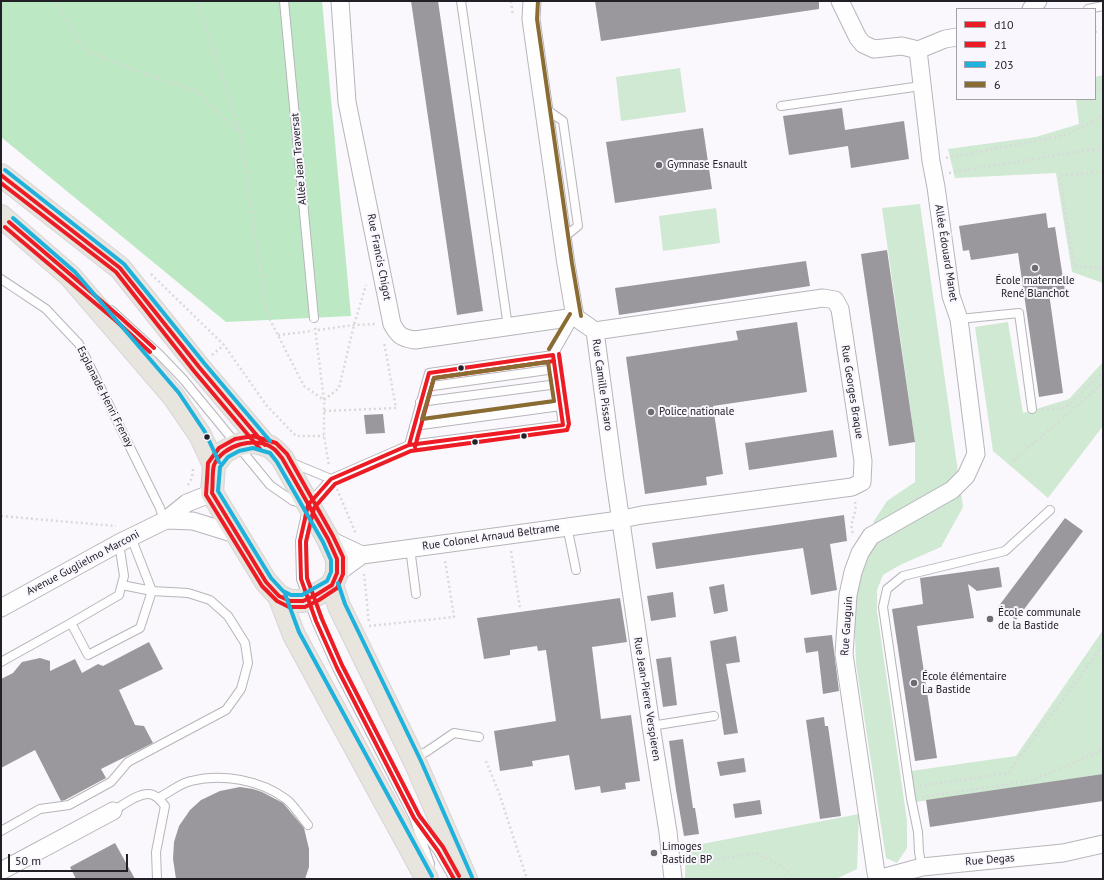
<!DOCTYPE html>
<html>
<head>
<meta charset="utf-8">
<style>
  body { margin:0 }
  #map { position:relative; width:1104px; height:880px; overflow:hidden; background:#faf8fc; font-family:"PT Sans",sans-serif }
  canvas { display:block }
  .frame { position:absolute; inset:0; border:2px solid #222027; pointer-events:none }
  .legend { position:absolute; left:956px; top:8px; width:140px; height:92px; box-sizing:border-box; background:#f9f6fe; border:1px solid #a3a0a8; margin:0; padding:5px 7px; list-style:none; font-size:12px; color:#222027 }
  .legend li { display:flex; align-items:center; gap:8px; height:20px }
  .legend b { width:20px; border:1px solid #a3a0a8 }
  .scale { position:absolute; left:8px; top:854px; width:120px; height:18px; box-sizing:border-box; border:2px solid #222027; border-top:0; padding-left:5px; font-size:12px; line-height:14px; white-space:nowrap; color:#222027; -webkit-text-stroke:3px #f9f6fe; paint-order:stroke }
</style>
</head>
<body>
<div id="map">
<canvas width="1104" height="880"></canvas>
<div class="frame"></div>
<ul class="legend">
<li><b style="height:5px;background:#ed1c24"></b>d10</li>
<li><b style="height:5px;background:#ed1c24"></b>21</li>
<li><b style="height:5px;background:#1eb1dc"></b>203</li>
<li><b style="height:5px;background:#8a6c32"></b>6</li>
</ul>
<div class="scale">50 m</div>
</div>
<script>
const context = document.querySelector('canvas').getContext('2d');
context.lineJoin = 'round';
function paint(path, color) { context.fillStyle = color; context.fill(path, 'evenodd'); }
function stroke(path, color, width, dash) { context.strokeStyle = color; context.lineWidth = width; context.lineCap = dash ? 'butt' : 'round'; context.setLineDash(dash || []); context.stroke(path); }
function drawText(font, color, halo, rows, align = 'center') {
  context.font = font + ' "PT Sans",sans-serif'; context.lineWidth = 4; context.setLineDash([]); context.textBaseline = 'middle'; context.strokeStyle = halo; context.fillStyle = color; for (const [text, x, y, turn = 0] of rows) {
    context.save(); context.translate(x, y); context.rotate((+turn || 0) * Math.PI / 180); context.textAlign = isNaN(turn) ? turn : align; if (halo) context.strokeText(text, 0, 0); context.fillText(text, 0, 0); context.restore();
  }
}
paint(new Path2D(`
  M 680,68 L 686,112 L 621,121 L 616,77 Z
  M 1103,75 L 1103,283 L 1072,272 L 1056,173 L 955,178 L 948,149 L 1036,137 L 1079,124 L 1076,99 L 1095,99 L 1095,77 Z
  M 920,204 L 963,507 L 941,547 L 900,565 L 883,575 L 877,590 L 877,611 L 907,821 L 907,848 L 897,863 L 886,858 L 856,664 L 854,609 L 863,558 L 874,521 L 887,501 L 915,482 L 915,442 L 882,208 Z
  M 716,208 L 720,243 L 663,251 L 659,216 Z
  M 1008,322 L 1023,413 L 1069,399 L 1103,362 L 1103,426 L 1048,498 L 993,451 L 975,327 Z
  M 1103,630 L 1103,774 L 916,802 L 911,771 L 1016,756 Z
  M 859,814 L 857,869 L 836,879 L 685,879 L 686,847 Z`), '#cfe9d3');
paint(new Path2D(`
  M 1,1 L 322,1 L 351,316 L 226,322 L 1,137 Z`), '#bce9c4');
paint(new Path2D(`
  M 411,1 L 438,1 L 483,311 L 457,315 Z
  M 595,1 L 819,1 L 819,9 L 601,41 Z
  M 842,108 L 845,130 L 904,121 L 909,159 L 851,168 L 848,146 L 789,155 L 783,116 Z
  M 703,128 L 712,189 L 615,203 L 606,142 Z
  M 1046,213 L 1048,228 L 1055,227 L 1065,291 L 1049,293 L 1063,393 L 1039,397 L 1018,253 L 971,260 L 969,250 L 963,251 L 959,226 Z
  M 887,250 L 915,442 L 889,446 L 861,254 Z
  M 806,261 L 810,286 L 619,315 L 615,288 Z
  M 797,322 L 807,392 L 713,406 L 723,474 L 706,477 L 707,485 L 645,494 L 626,357 L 738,340 L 736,331 Z
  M 383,414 L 385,433 L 366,434 L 364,415 Z
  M 833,430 L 837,457 L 749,470 L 745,443 Z
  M 844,515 L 847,541 L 830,544 L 837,590 L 811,595 L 803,548 L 656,569 L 652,543 Z
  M 1065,518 L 1083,531 L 1016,620 L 998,607 Z
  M 999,567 L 1002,587 L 977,591 L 968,584 L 974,618 L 917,626 L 937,758 L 915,761 L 892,609 L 923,604 L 920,578 Z
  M 724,584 L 728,611 L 714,614 L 709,587 Z
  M 673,592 L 676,617 L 651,621 L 647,596 Z
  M 620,598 L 627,642 L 592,647 L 601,719 L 631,715 L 640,781 L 625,783 L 626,789 L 601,793 L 600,786 L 575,790 L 569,755 L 532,761 L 533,766 L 500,771 L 494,731 L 556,721 L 546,650 L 538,651 L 537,646 L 510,650 L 510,655 L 484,659 L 477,618 Z
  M 832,635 L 839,691 L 823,694 L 818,651 L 806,653 L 804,638 Z
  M 736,636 L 740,662 L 726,664 L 738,733 L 724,735 L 710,641 Z
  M 149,642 L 163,669 L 119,690 L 135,725 L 144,726 L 153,743 L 101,769 L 106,778 L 65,800 L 61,801 L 35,750 L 1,768 L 1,679 L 13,673 L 22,662 L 40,658 L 50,661 L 50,671 L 75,659 L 82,673 L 98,664 L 103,666 Z
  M 671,657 L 677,705 L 663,707 L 656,659 Z
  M 824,717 L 825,726 L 828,726 L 841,816 L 820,819 L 806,720 Z
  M 683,739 L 693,808 L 695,808 L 699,834 L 684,836 L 676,790 L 669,741 Z
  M 744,758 L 746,772 L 720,776 L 717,762 Z
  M 1103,774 L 1103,801 L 930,827 L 926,800 Z
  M 240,787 L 253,789 L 262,792 L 283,803 L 304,828 L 309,849 L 309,867 L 305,879 L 176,879 L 173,859 L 174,842 L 179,826 L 190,810 L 201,800 L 220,791 Z
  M 760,800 L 762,814 L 735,818 L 733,804 Z
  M 115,843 L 135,879 L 76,879 L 70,867 Z`), '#9a989d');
const lane = new Path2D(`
  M 284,1 L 314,318
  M 461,1 L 508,327
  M 1088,9 L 1103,6
  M 781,106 L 921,86
  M 544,108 L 563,121 L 578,226 L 563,238
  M 1,279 L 46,309 L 79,344 L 160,508 L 164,521
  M 111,310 L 159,354 L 183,379 L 270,485 L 293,501 L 304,504
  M 959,319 L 1019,313 L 1032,409
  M 425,387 L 555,369
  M 420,402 L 558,384
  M 414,426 L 561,406
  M 409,445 L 429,373 L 553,355
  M 290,462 L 331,479
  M 567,526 L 576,570
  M 410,548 L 416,594
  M 122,585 L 152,591 L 131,537
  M 1,662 L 71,623 L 119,595 L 124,576 L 119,543
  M 651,726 L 714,716
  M 413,757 L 426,752 L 454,733 L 479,737
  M 158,798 C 169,793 180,783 191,781 C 222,773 260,780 286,799 C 294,805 301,817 308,825
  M 113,811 C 123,805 142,790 153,795 C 158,797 161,801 165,806 L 156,852 L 157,879
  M 418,824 L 438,851 L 454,879
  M 1,831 L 40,809 L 69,805 L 111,782 L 128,762 L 226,710 L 241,689 L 248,663 L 245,643 L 228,616 L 210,600 L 188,593 L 152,591 L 140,628 L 88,655 L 71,623
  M 430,864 L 414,818 L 337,668 L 316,621 L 301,579 L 300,541 L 308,505 L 331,479 L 409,445 L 563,425 L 553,355 L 574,318
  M 922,867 L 919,852 L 918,832 L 911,798 L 883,607 L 887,589 L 903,576 L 1005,551 L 1050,510`);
const street = new Path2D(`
  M 340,1 L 347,102 L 392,324 C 398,335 401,338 415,340 L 575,317
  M 532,1 L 531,19 L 535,48 L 566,264 L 575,317 L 595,331 L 615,481 L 651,726 L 668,832 L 673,879
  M 840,1 L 858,38 L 863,44 L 874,49 L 902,46 L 918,50
  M 1031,9 L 1038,1
  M 166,520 L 193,521 L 238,535
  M 328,539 L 362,555
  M 337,573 L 362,555 L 612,521 L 642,515 L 852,487 L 862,482 L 863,461 L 840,309 L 835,300 L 823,298 L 595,331
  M 1,608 L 119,543 L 166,520 L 187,503 L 212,493
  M 1,871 L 113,811
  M 878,879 L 876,873 L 844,654 L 848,595 L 853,572 L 860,553 L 871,536 L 952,490 L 966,476 L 976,454 L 959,319 L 951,296 L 936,187 L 931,161 L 918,50 L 945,39 L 957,37
  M 878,879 L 922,867 L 1063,853 L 1103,844`);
const primary = new Path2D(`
  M 1,175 L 120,268 L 199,367 L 265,445
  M 1,216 L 70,276 L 174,397 L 200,435 L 214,465
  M 253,442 C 269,445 271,446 282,458 L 328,539 L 337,559 L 337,573 L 332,585 L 316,595 L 303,601 L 290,601 L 279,596 L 266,582 L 212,493 L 214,465 L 224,452 L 237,445 Z
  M 332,585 L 339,606 L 416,764 L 466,879
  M 279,596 L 294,635 L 427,879`);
stroke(lane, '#b7b5ba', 10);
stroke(street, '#b7b5ba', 19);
stroke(primary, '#d6d4d7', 24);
stroke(new Path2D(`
  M 56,1 L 59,10 L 86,51 L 142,73 L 196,91 L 240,133 L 267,314 L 304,386 L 324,400 L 339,388 L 354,325 L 366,285
  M 198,1 L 240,132
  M 511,1 L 513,16
  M 1095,26 L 1096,33
  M 1095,88 L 1103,91
  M 946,158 L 1066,135 L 1103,116
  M 1103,172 L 1060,176 L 1074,266 L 1103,268
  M 949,173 L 1095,149 L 1103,149
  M 151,274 L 224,345 L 267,406 L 296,436 L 324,436
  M 315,328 L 324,400 L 324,436 L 329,466
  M 318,330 L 354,325 L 377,324
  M 278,335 L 313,331
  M 212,355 L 224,345
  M 1042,409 L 1065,408 L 1103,372
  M 324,411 L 396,408 L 384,342
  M 1013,461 L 1103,383
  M 188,485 L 192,478 L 193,469
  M 337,489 L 356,534
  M 1,516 L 116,526
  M 853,533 C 848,520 858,515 855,502
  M 511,551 L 520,608
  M 364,574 L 369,623
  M 369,626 L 454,617 L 445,560
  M 486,761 L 499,793 L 527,879
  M 920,786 L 1008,773 L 1103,645
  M 922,797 L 1030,781 L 1103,750
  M 688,864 L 756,853 L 775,862 L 792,875 L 794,879`), '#d9d9da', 2.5, [2, 3]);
stroke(lane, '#fefeff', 8);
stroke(street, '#fefeff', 17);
stroke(primary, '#e8e4de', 22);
stroke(new Path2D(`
  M 1,175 L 120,268 L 199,367 L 265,445
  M 9,222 L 119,316 L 154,348
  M 409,445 L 429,373 L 553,355
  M 212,493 L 266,582
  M 212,493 L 266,582
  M 212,493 C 213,486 212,471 214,465 C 222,445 257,435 274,449 C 277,451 279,455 282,458 L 328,539 L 337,559 L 337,573 L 332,585 L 316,595 L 303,601 L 290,601 L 279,596 L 266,582
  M 454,879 L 438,851 L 414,818 L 337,668 L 316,621 L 301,579 L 300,541 L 308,505 L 331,479 L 409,445 L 563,425 L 553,355`), '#ed1c24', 4);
stroke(new Path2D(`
  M 1,183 L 116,272 L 194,371 L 260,449
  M 5,227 L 115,320 L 150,352
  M 253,436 L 276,443 L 287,454 L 333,536 L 343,557 L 343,574 L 337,588 L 319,600 L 305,607 L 289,607 L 277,601 L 262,586 L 206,495 L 208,463 L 219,448 L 235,439 Z
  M 415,447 L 434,378 L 554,361
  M 459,876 L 443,847 L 419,815 L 342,665 L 322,619 L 307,578 L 306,542 L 314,508 L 335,484 L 411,451 L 567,430 L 569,424 L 559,354`), '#ed1c24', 4);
stroke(new Path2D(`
  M 5,170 L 124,264 L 204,363 L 270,441
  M 13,218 L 75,272 L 179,393 L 205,432 L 219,462
  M 253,448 L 270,453 L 277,462 L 323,542 L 331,560 L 331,572 L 327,581 L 302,595 L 291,595 L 283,591 L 271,578 L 218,491 L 220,467 L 228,457 L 239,451 Z
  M 338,583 L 345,604 L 421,761 L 472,877
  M 285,594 L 299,632 L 432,876`), '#1eb1dc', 4);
stroke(new Path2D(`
  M 538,1 L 537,19 L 572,263 L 581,316
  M 549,349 L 570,314
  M 548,362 L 554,401 L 422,419 L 434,378 Z`), '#8a6c32', 4);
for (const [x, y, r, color] of [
  [659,165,4,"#6e6c72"],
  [1035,268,4,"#6e6c72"],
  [461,368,3.5,"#222027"],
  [651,412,4,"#6e6c72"],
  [524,436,3.5,"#222027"],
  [207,437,3.5,"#222027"],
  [475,442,3.5,"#222027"],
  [990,619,4,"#6e6c72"],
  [914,683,4,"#6e6c72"],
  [654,853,4,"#6e6c72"]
]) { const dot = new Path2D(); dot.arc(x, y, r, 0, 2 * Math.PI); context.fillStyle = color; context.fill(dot); stroke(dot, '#f9f6fe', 1.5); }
drawText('11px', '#222027', '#f9f6fe', [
  ["Allée Jean Traversat",299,159,-95],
  ["Allée Édouard Manet",946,253,81],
  ["Rue Francis Chigot",379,257,79],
  ["Rue Camille Pissaro",602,385,82],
  ["Rue Georges Braque",852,392,81],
  ["Esplanade Henri Frenay",105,397,63],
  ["Rue Colonel Arnaud Beltrame",491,537,-8],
  ["Avenue Guglielmo Marconi",83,563,-28],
  ["Rue Gauguin",847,626,-86],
  ["Rue Jean-Pierre Verspieren",647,699,81],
  ["Rue Degas",990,860,-5]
]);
drawText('11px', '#222027', '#f9f6fe', [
  ["Gymnase Esnault",667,165],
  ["École maternelle",1035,281,"center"],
  ["René Blanchot",1035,294,"center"],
  ["Police nationale",659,412],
  ["École communale",998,613],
  ["de la Bastide",998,626],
  ["École élémentaire",922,677],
  ["La Bastide",922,690],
  ["Limoges",662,847],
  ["Bastide BP",662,860]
], 'left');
</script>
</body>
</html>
